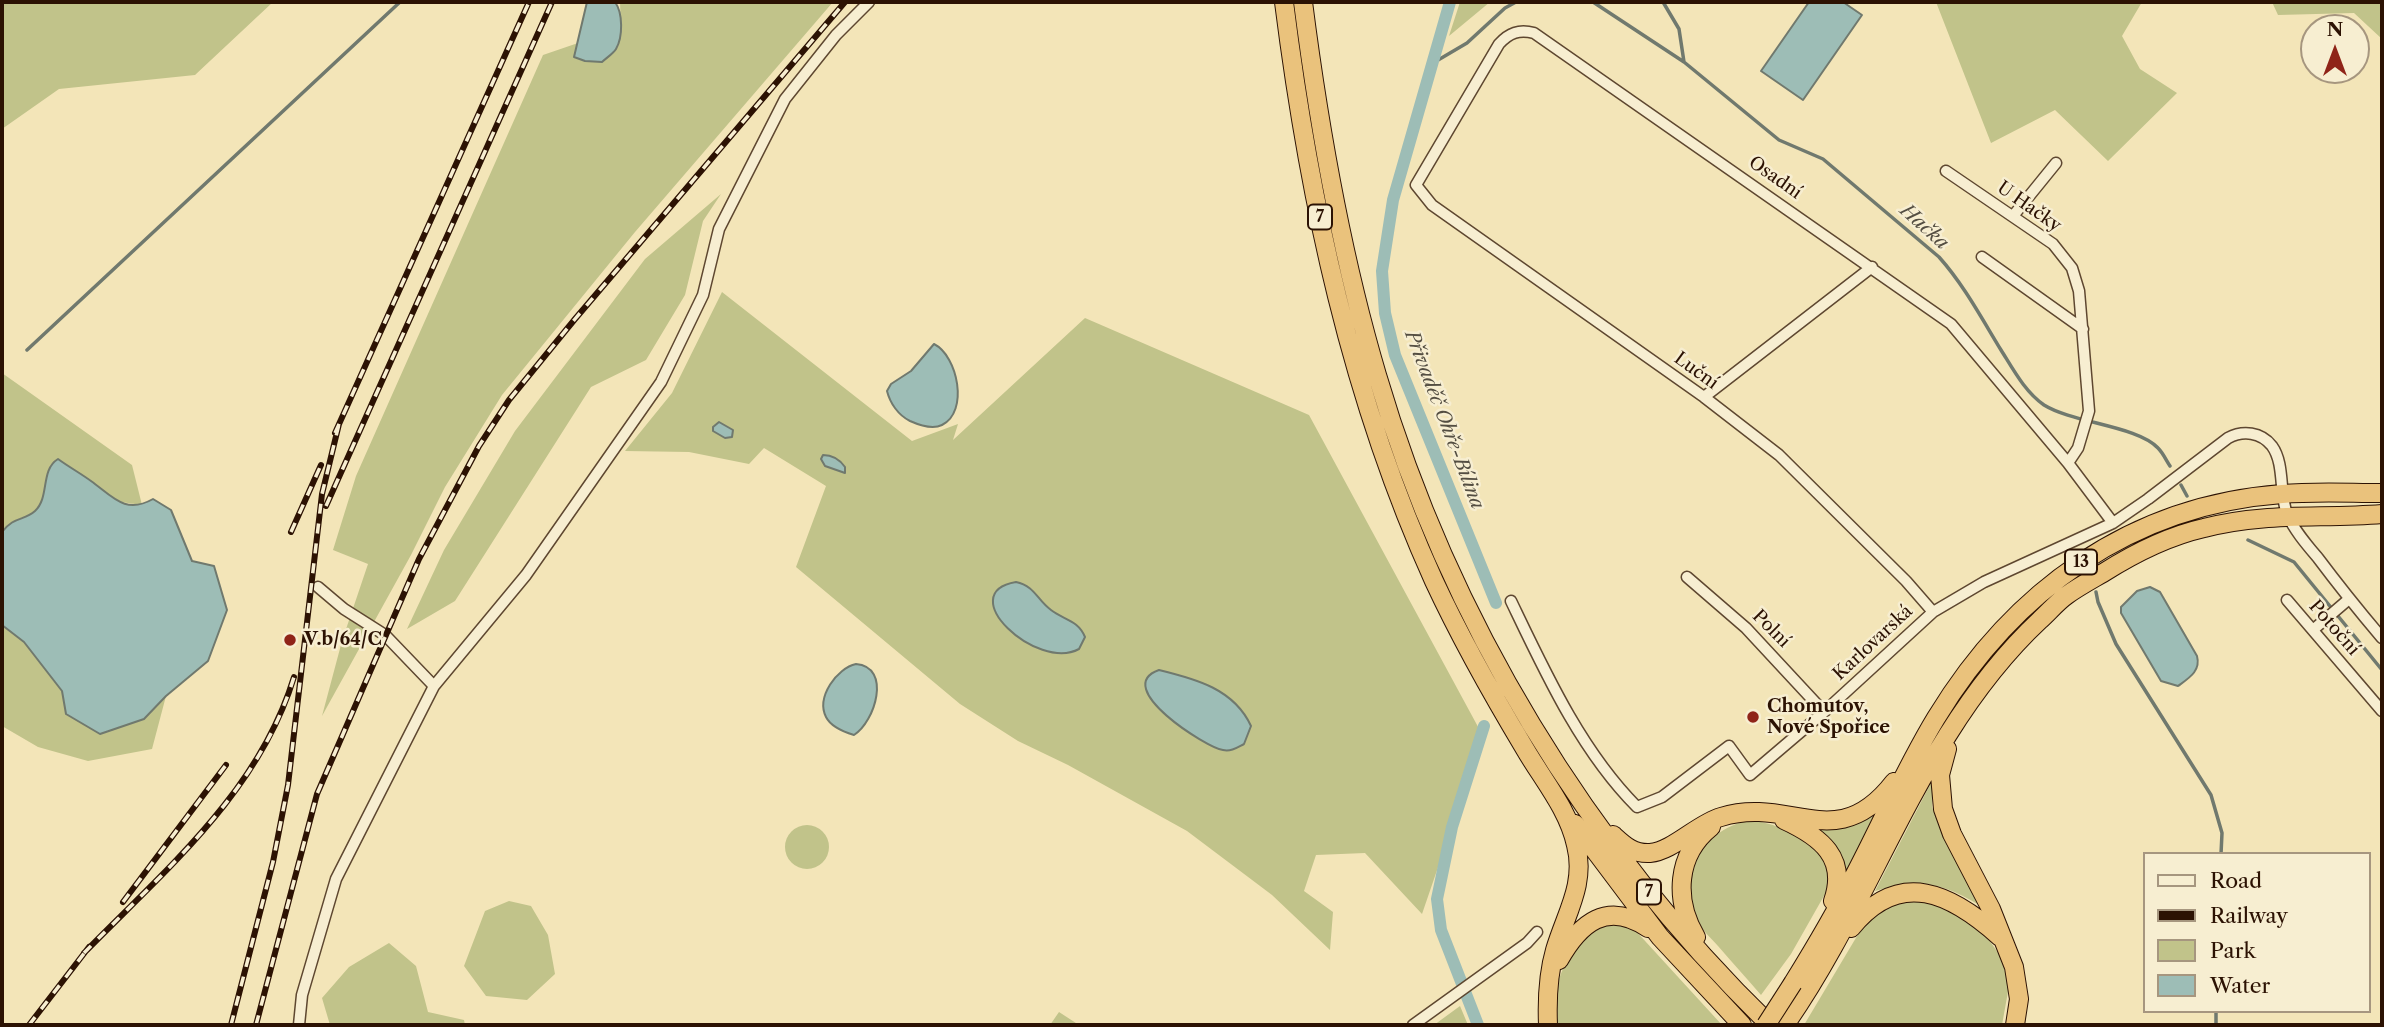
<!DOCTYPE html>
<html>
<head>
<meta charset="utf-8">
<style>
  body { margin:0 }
  #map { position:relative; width:2384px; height:1027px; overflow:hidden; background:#f3e5b8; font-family:"Libre Caslon Text",serif }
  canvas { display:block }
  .frame { position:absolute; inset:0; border:4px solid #2c1203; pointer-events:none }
  .legend { position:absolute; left:2143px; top:852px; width:228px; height:161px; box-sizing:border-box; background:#f7eed1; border:2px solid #a6967f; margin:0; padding:9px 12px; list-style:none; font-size:21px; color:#2c1203 }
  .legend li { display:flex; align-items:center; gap:14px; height:35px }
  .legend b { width:35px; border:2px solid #a6967f }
  .north { position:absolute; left:2300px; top:14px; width:70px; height:70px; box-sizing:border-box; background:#f7eed1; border:2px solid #a6967f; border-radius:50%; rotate:0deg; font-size:19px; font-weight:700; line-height:28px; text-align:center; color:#2c1203 }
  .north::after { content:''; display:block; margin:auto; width:24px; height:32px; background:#8f2418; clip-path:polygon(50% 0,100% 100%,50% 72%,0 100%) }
</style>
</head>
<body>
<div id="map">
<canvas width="2384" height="1027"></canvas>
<div class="frame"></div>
<ul class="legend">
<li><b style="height:9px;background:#f7eed1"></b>Road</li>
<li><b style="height:9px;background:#2c1203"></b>Railway</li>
<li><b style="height:19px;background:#c1c38a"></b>Park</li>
<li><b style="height:19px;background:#9dbdb6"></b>Water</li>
</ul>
<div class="north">N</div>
</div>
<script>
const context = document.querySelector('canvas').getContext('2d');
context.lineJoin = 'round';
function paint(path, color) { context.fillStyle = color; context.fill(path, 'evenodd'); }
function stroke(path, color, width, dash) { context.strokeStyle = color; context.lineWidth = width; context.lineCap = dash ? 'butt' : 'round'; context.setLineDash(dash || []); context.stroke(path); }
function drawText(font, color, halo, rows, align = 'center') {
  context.font = font + ' "Libre Caslon Text",serif'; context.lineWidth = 5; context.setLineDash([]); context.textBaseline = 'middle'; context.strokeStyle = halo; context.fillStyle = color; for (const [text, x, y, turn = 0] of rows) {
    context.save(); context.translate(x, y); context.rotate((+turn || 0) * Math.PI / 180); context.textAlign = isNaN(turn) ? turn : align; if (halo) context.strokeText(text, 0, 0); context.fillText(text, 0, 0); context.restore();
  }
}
paint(new Path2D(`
  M 2,2 L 273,2 L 195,75 L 59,89 L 2,129 Z
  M 620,2 L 833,2 L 635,232 L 502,395 L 445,487 L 411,555 L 322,716 L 342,641 L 368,564 L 333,550 L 356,476 L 543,55 L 578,43 L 575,57 L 621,27 Z
  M 1460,2 L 1490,2 L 1449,36 Z
  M 1936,2 L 2142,2 L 2122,36 L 2140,69 L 2177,93 L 2108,161 L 2055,110 L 1991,143 Z
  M 2272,2 L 2382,2 L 2382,39 L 2354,13 L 2278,15 Z
  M 721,194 L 703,221 L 685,295 L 646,360 L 591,387 L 455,601 L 407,629 L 444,550 L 515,431 L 645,259 Z
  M 722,292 L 912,441 L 958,424 L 953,440 L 1085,318 L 1309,415 L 1483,736 L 1422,914 L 1365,853 L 1316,855 L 1304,891 L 1333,912 L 1330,950 L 1272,895 L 1187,831 L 1068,765 L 1018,741 L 960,704 L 796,567 L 826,486 L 764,448 L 749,464 L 689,452 L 625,451 L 672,393 Z
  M 2,373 L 132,465 L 142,505 L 114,501 L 93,483 L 47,476 C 45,487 44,501 36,510 C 27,520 15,515 2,532 Z
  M 2,625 L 24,642 L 62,691 L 66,714 L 144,719 L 166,696 L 152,749 L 88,761 L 38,747 L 2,726 Z
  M 1932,781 L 1932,807 L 1942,833 L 1979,905 C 1942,882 1917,878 1875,891 Z
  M 1876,811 L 1846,872 C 1844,849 1827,838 1809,825 Z
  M 1753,820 L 1773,825 L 1796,836 L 1818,852 L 1829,870 L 1829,887 L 1791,954 L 1761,995 C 1747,979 1732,962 1718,946 C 1711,938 1702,930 1697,921 C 1672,878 1706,825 1753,820 Z
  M785 847a22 22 0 1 1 44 0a22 22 0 1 1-44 0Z
  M 1914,899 L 1948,906 L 1987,937 L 2001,957 L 2009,986 L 2002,1025 L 1804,1025 L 1866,921 L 1888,905 Z
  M 509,901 L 531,906 L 548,935 L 555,974 L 527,1000 L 486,996 L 464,966 L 485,911 Z
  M 1609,924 L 1627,925 L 1635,930 L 1722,1025 L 1556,1025 C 1555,1014 1554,1002 1556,991 C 1561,964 1581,931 1609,924 Z
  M 389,943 L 416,966 L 428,1012 L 464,1020 L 465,1025 L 330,1025 L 322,998 L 349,967 Z
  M 1460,1006 L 1468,1025 L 1434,1025 Z
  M 1059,1012 L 1079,1025 L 1050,1025 Z`), '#c1c38a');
const water = new Path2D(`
  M 587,2 L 615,2 C 623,13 623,37 616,49 C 613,54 606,58 602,62 L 585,61 L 574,57 Z
  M 1809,2 L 1843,2 L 1862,15 L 1803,100 L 1761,71 Z
  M 934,344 C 958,356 969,412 942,425 C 932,430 919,425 910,421 C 898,415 890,403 887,391 L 891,384 L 911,371 Z
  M 719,422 L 733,430 L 732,437 L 725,438 L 713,431 L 713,427 Z
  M 823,455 C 832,455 840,460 845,467 L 845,473 L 825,466 L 821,459 Z
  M 58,459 C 69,467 80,473 91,481 C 112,496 125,515 153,499 L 171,510 L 192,561 L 214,566 L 227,610 L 208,661 L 166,696 L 144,719 L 100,734 L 66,714 L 62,691 L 24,642 L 2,625 L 2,532 C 14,516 24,521 35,511 C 50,497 40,470 58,459 Z
  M 1016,582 C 1035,586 1037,600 1051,610 C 1064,620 1078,620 1085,637 L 1079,649 C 1037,672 952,593 1016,582 Z
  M 2150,587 L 2160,592 L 2197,656 C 2201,671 2189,678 2178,686 L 2161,681 L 2121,613 L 2121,607 L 2137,591 Z
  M 856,664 C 892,667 875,722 854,735 C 844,732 831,727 826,717 C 816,697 837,668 856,664 Z
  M 1159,670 C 1196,679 1234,689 1251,726 L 1244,744 C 1238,747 1231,752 1223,750 C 1207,748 1110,687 1159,670 Z`);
paint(water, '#9dbdb6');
stroke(water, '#70796e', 2);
stroke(new Path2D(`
  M 1593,2 L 1684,62
  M 1663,2 L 1679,29 L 1684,62 L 1779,140 L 1823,159 L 1939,257 C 1964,285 1982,319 2001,350 C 2013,369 2025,392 2044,405 C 2073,423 2138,426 2158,448 C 2163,453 2166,460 2170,466
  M 1433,63 L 1467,43 L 1505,8 L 1516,2
  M 27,350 L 400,2
  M 2181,485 L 2187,496
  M 2248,540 L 2294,562 L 2382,670
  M 2096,592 L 2098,602 L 2116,644 L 2211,795 L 2222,833 L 2221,854
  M 2216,1025 L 2216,1011`), '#70796e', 3.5);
stroke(new Path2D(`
  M 1450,2 L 1393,200 L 1382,271 L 1385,313 L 1395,355 L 1496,603
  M 1478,1025 L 1441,930 L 1437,899 L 1452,827 L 1484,726`), '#9dbdb6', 12);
const minor = new Path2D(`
  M 1946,171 L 2053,244 L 2072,268 L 2079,291 L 2089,411 L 2078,448 L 2068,463
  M 2013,216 L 2056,163
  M 1982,257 L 2083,329
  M 1704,397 L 1872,267
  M 1687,577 L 1746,628 L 1824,712
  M 318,587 L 344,609 L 385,635 L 434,686
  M 2287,600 L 2382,711
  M 1511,601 C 1545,672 1581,751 1637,807 L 1662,797 L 1729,746 L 1750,775 L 1824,712 L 1933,612 L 1984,582 L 2113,523 L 2148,499 L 2228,438 C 2243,430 2261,432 2272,446 C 2285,464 2279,493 2287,514 C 2294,530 2307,545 2318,558 C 2339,586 2360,612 2382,638
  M 1933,612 L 1906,581 L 1779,455 L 1704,397 L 1432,205 L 1416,185 L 1499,44 C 1509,33 1519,29 1534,33 L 1951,324 L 2068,463 L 2113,523
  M 2314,629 L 2349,599
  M 299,1025 L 302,995 L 336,879 L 434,686 L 526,575 L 661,382 L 703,295 L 719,229 L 785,99 L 836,35 L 869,2
  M 1413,1025 L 1527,943 L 1537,932`);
const trunk = new Path2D(`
  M 1284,2 C 1309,200 1351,398 1434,581 C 1461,639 1492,694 1525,749 C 1543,780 1568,809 1576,845 C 1586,884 1566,913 1555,950 C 1548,974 1547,1000 1548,1025
  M 1303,2 C 1319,127 1341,254 1377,375 C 1449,620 1587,847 1770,1025
  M 1947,749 L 1940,775 L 1943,809 L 1952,834 L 1991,909 L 2014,967 L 2019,999 L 2015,1025
  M 1784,820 C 1821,837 1848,858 1833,901
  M 1575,824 L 1660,937 L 1742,1025
  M 1613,835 C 1624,845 1633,854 1650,853 C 1673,851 1697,824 1721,817 C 1791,795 1836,857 1894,782
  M 1851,928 C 1900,867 1952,894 2000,937
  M 1696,937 C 1674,900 1676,855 1711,827
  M 1559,960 C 1580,923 1607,900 1648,928
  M 1793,983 C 1814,949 1835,914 1853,878 C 1881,825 1905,769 1936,718 C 2013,591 2131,505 2282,494 C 2315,491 2349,493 2382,493
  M 1785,1025 C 1876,895 1921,731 2040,620 C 2049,612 2057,602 2067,595 C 2078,587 2091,580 2103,573 C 2133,554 2169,536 2204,528 C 2265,512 2320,519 2382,514`);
stroke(minor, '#5e4730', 13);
stroke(trunk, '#2c1203', 20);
stroke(minor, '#f7eed1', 10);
stroke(trunk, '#eac27c', 18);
const rail = new Path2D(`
  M 335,433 L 529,2
  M 326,506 L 552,2
  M 291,532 L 321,465
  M 123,902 L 226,765
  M 84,953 C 166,869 259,792 294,677
  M 29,1025 L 89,947
  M 231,1025 L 273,862 L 288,785 L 322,494 L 339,424
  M 256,1025 L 317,794 L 419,559 L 479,446 L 509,400 L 575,319 L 845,2`);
stroke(rail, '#2c1203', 6);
stroke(rail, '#f7eed1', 3.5, [10]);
const trunkBridge = new Path2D(`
  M 1766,1025 L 1793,983`);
stroke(trunkBridge, '#2c1203', 20, []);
stroke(trunkBridge, '#eac27c', 18);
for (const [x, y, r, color] of [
  [290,640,7,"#8f2418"],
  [1753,717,7,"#8f2418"]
]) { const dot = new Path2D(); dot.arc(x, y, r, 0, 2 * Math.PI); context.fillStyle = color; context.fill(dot); stroke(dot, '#f7eed1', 2.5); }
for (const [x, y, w] of [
  [1320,217,24],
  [2081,562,32],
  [1649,892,24]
]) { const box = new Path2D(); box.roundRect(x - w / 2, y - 12.5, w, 25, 5); context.fillStyle = '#f7eed1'; context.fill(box); stroke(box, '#2c1203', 2); }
drawText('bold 16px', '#2c1203', null, [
  ["7",1320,217],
  ["13",2081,562],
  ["7",1649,892]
]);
drawText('18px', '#2c1203', '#f7eed1', [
  ["Osadní",1775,178,35],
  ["U Hačky",2029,207,35],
  ["Luční",1696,371,36],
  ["Potoční",2334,628,49],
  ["Polní",1771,629,45],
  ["Karlovarská",1873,643,-43]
]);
drawText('bold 18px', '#2c1203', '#f7eed1', [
  ["V.b/64/C",304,640],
  ["Chomutov,",1767,707],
  ["Nové Spořice",1767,728]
], 'left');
drawText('italic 19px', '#544e42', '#f7eed1', [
  ["Hačka",1924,227,42],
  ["Přivaděč Ohře-Bílina",1444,420,69]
]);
</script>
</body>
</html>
